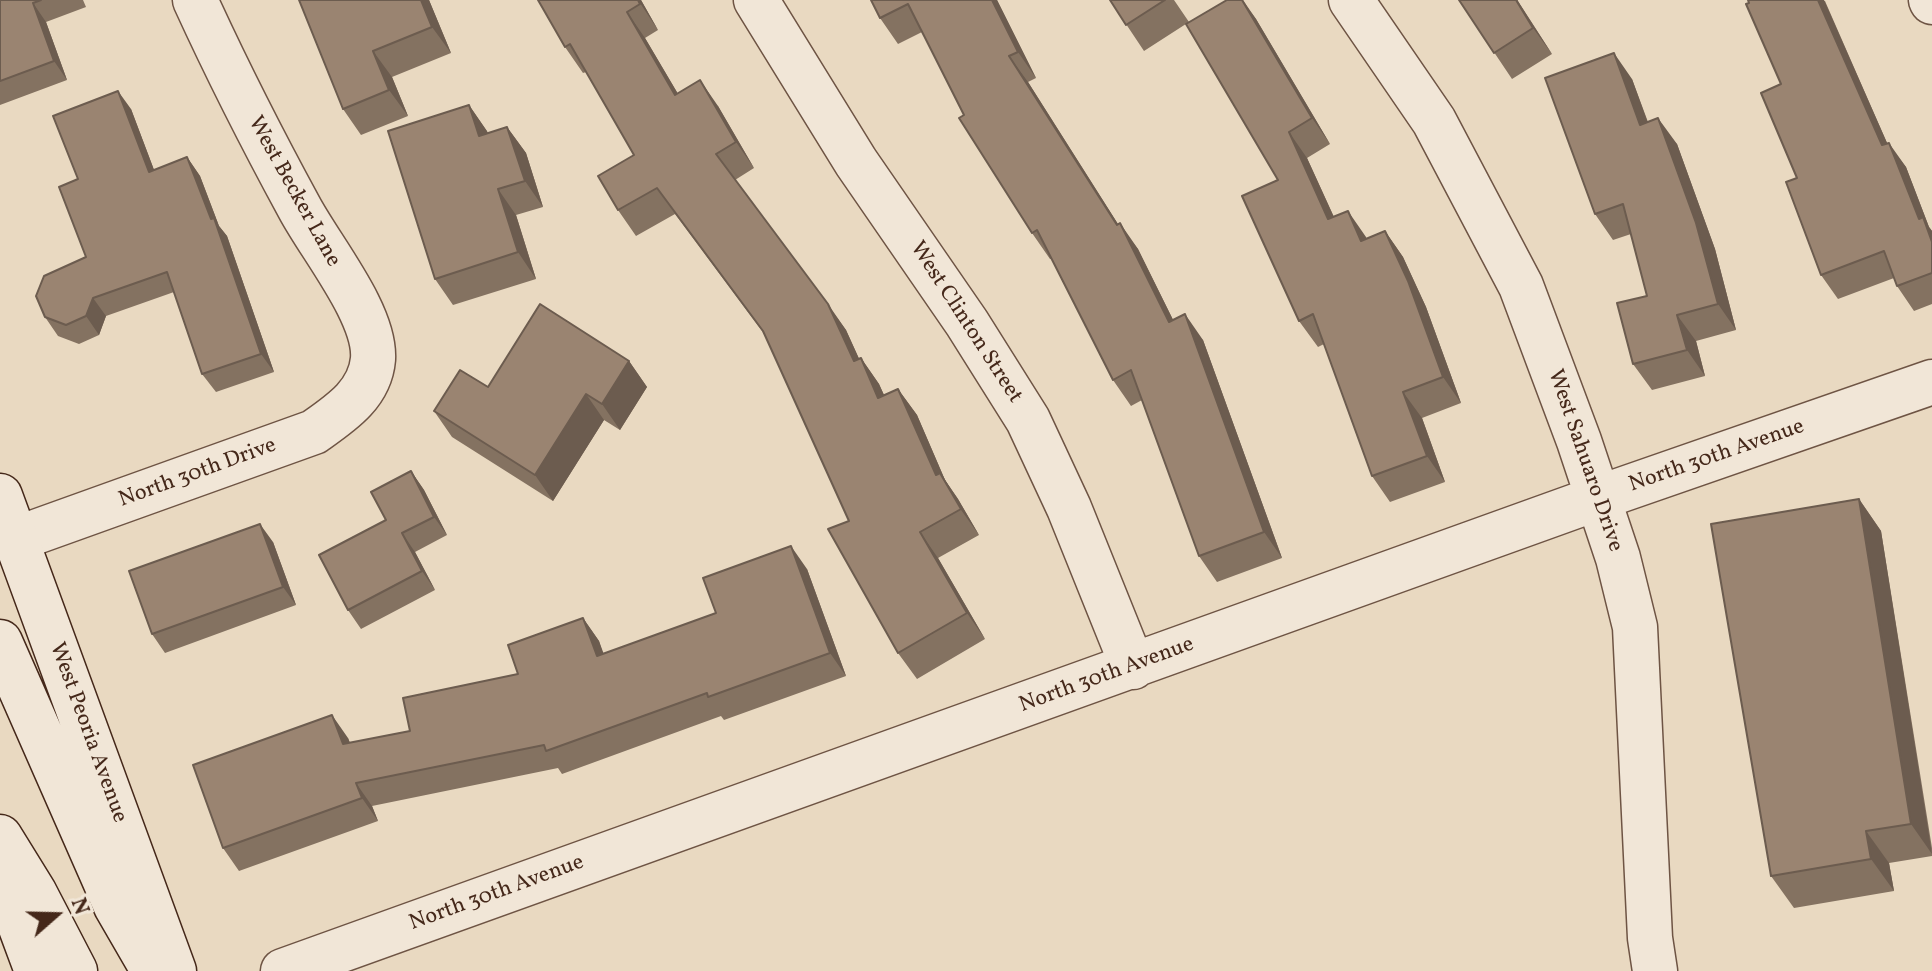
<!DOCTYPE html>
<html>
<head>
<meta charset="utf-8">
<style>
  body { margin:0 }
  #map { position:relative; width:1932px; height:971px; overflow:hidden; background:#e9d9c1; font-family:Vollkorn,serif }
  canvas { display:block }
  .north { position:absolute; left:16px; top:875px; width:80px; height:80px; -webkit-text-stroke:6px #f1e6d7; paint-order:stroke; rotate:70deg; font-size:22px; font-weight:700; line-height:32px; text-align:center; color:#45281a }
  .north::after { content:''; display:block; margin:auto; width:28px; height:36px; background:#45281a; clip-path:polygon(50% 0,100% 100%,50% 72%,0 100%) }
</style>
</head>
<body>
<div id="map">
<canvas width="1932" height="971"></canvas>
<div class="north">N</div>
</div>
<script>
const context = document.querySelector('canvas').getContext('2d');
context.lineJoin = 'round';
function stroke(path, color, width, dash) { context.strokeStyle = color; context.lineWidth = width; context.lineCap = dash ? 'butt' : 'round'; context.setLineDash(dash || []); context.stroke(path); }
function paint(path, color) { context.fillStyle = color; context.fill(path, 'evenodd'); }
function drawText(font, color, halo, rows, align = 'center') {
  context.font = font + ' Vollkorn,serif'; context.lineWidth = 6; context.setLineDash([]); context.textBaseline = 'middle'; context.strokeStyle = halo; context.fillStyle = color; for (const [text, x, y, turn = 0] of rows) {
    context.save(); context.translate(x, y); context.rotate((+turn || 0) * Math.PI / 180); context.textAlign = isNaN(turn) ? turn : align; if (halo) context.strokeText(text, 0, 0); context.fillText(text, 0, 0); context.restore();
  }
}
const street = new Path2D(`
  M 756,0 L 856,162 L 967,323 L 1028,420 L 1069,508 L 1133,667
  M 1351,0 L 1434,121 L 1521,286 L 1579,441 L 1618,558 L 1635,627 L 1650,938 L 1655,971
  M 1931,0 L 1932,2
  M 16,539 L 314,432 C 341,413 370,394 373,359 C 376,314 320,247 299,207 C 262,139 227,70 195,0
  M 283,971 L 1598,498 L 1932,382`);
const secondary = new Path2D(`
  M 0,496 L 174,971
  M 0,642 L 116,906 L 149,963
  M 0,837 L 34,892 L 75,971
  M 8,893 L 37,971`);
stroke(street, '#6e5444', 47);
stroke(secondary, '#45281a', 47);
stroke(street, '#f1e6d7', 44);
stroke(secondary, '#f1e6d7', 44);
paint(new Path2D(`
  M 0,0 L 83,0 L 86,7 L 46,22 L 67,80 L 0,105 Z
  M 299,0 L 429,0 L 451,53 L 392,77 L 408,116 L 361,135 L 343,109 Z
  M 641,0 L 658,30 L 645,38 L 678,94 L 718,106 L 754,168 L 735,180 L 846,330 L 859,359 L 861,358 L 879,384 L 884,395 L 898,389 L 917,415 L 945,480 L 958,499 L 979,535 L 938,558 L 985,639 L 917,679 L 898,653 L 849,521 L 765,335 L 675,214 L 636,236 L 618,210 L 634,155 L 586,72 L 583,73 L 565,47 Z
  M 871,0 L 997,0 L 1036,78 L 1028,82 L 1118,224 L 1138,249 L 1173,320 L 1203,340 L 1282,558 L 1217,582 L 1199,556 L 1142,400 L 1131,406 L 1113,380 L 1052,259 L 1050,259 L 1032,233 L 964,115 L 922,32 L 898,44 L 880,18 Z
  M 1110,0 L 1174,0 L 1189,22 L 1144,51 Z
  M 1227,0 L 1243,0 L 1256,19 L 1330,144 L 1307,158 L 1334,217 L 1367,239 L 1385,231 L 1403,257 L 1426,307 L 1461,403 L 1422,418 L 1445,482 L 1390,502 L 1372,476 L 1324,344 L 1318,347 L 1299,321 L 1278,180 Z
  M 1459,0 L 1518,0 L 1518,1 L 1552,54 L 1512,79 Z
  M 1825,1 L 1887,143 L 1906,167 L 1929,227 L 1932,231 L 1932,304 L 1914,311 L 1897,286 L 1894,278 L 1838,299 L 1821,275 L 1797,178 L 1781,84 L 1749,3 Z
  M 1632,79 L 1648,122 L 1677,144 L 1715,249 L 1736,330 L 1696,341 L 1705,376 L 1652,390 L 1633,364 L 1647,296 L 1631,234 L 1613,240 L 1595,214 Z
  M 469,105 L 488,133 L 507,127 L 526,153 L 543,207 L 516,215 L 536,279 L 453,305 L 435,279 Z
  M 131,109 L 154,170 L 187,157 L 200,176 L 219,226 L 227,236 L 274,372 L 216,392 L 202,374 L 174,292 L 106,316 L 99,335 L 79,344 L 58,336 L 45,317 L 86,257 L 78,179 Z
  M 629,361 L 647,387 L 620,430 L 604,420 L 553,501 L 452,437 L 434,411 L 488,387 Z
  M 411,471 L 424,490 L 447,535 L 415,552 L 435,590 L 361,629 L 348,610 L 386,520 Z
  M 1859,499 L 1881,531 L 1932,848 L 1932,856 L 1889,863 L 1894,891 L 1794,908 L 1771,876 Z
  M 273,542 L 296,605 L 165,653 L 152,634 Z
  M 807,569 L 846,676 L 724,720 L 721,716 L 562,774 L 558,768 L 372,806 L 378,821 L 239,871 L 223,848 L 348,738 L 350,743 L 410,731 L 518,674 L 583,618 L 599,641 L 603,654 L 716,613 Z`), '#847261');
paint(new Path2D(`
  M 421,0 L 429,0 L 451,53 L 432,27 Z
  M 638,0 L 641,0 L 658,30 Z
  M 992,0 L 997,0 L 1036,78 L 1018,52 Z
  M 1242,0 L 1256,19 L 1330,144 L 1312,118 Z
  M 1516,0 L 1517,0 L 1552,54 L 1533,28 Z
  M 1818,0 L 1824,0 L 1899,170 L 1882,145 Z
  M 33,3 L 46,22 L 67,80 L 54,61 Z
  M 627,12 L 645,38 L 694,121 L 675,95 Z
  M 373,51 L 392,77 L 408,116 L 389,90 Z
  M 1614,53 L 1632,79 L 1658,151 L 1640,125 Z
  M 1009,56 L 1028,82 L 1128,240 L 1120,223 L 1138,249 L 1187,348 L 1169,322 L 1117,225 Z
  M 700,80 L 718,106 L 754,168 L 736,142 Z
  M 118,91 L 131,109 L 162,191 L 149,172 Z
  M 469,105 L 487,131 L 497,162 L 479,136 Z
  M 1658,118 L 1677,144 L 1715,249 L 1736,330 L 1718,304 Z
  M 507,127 L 526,153 L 543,207 L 525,181 Z
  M 1289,132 L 1307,158 L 1347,246 L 1328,219 Z
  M 1889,143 L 1906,167 L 1929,227 L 1932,231 L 1932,242 L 1919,219 Z
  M 187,157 L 200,176 L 219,226 L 227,236 L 274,372 L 261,354 Z
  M 498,189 L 516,215 L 536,279 L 518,252 Z
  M 1348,211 L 1366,237 L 1379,267 L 1361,241 Z
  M 1385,231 L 1403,257 L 1426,307 L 1461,403 L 1443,377 Z
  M 93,298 L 106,316 L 99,335 L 86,316 Z
  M 828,304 L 846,330 L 872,387 L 854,361 Z
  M 1185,314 L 1203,340 L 1282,558 L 1264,532 Z
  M 1677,315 L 1696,341 L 1705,376 L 1687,350 Z
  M 861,358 L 879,384 L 897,424 L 878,398 Z
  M 629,361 L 647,387 L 620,430 L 602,404 Z
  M 898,389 L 917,415 L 945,480 L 958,499 L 979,535 L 936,475 Z
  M 1403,392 L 1422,418 L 1445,482 L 1427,456 Z
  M 586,394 L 604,420 L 553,501 L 535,475 Z
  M 411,471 L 424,490 L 447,535 L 434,517 Z
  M 1859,499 L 1881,531 L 1932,854 L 1911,824 Z
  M 260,524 L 273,542 L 296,605 L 283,587 Z
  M 920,532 L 938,558 L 985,639 L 967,613 Z
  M 402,533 L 415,552 L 435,590 L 422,571 Z
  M 791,546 L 807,569 L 846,676 L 830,653 Z
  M 583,618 L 599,641 L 613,679 L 597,656 Z
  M 332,715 L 348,738 L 359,767 L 343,744 Z
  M 356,783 L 372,806 L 378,821 L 362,798 Z
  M 1866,831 L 1889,863 L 1894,891 L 1871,859 Z`), '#6c5c4f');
const building = new Path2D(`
  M 0,0 L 41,0 L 33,3 L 54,61 L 0,81 Z
  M 299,0 L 421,0 L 432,27 L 373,51 L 389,90 L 343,109 Z
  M 538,0 L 638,0 L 640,4 L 627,12 L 675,95 L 700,80 L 736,142 L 716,154 L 828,304 L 854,361 L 861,358 L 878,398 L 898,389 L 936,475 L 940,473 L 961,509 L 920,532 L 967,613 L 898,653 L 828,529 L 849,521 L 763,331 L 657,188 L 618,210 L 598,176 L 634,155 L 570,44 L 565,47 Z
  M 871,0 L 992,0 L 1018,52 L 1009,56 L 1117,225 L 1120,223 L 1169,322 L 1185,314 L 1264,532 L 1199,556 L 1131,370 L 1113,380 L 1037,230 L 1032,233 L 959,118 L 964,115 L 908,4 L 880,18 Z
  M 1110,0 L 1165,0 L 1126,25 Z
  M 1227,0 L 1242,0 L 1312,118 L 1289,132 L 1328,219 L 1348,211 L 1361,241 L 1385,231 L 1408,281 L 1443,377 L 1403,392 L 1427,456 L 1372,476 L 1313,314 L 1299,321 L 1242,196 L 1278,180 L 1186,24 Z
  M 1459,0 L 1516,0 L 1533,28 L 1494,53 Z
  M 1748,0 L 1818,0 L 1882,145 L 1889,143 L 1919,219 L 1923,217 L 1932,242 L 1932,273 L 1897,286 L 1884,251 L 1821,275 L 1786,182 L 1797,178 L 1761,93 L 1781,84 L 1746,4 L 1749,3 Z
  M 1614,53 L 1640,125 L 1658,118 L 1696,223 L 1718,304 L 1677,315 L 1687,350 L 1633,364 L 1617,303 L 1647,296 L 1623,204 L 1595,214 L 1545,78 Z
  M 118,91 L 149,172 L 187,157 L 211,219 L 214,218 L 261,354 L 202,374 L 167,272 L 93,298 L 86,316 L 66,325 L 45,317 L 36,296 L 44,276 L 86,257 L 59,187 L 78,179 L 53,116 Z
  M 469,105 L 479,136 L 507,127 L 525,181 L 498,189 L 518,252 L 435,279 L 388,131 Z
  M 540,304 L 629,361 L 602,404 L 586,394 L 535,475 L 434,411 L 460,370 L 488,387 Z
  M 411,471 L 434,517 L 402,533 L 422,571 L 348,610 L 319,555 L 386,520 L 371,492 Z
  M 1859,499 L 1911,824 L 1866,831 L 1871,859 L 1771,876 L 1711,524 Z
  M 260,524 L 283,587 L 152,634 L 129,571 Z
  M 791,546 L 830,653 L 708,697 L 707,693 L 546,751 L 544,745 L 356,783 L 362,798 L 223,848 L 193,765 L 332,715 L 343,744 L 410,731 L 403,698 L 518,674 L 508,645 L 583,618 L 597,656 L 716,613 L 703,578 Z`);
paint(building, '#9a8471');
stroke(building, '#6c5c4f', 2);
drawText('22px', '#45281a', '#f1e6d7', [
  ["West Becker Lane",293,192,61],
  ["West Clinton Street",965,323,57],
  ["North 30th Avenue",1717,457,-19],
  ["West Sahuaro Drive",1584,461,71],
  ["North 30th Drive",198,474,-20],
  ["North 30th Avenue",1107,676,-20],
  ["West Peoria Avenue",87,733,70],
  ["North 30th Avenue",497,894,-20]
]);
</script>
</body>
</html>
